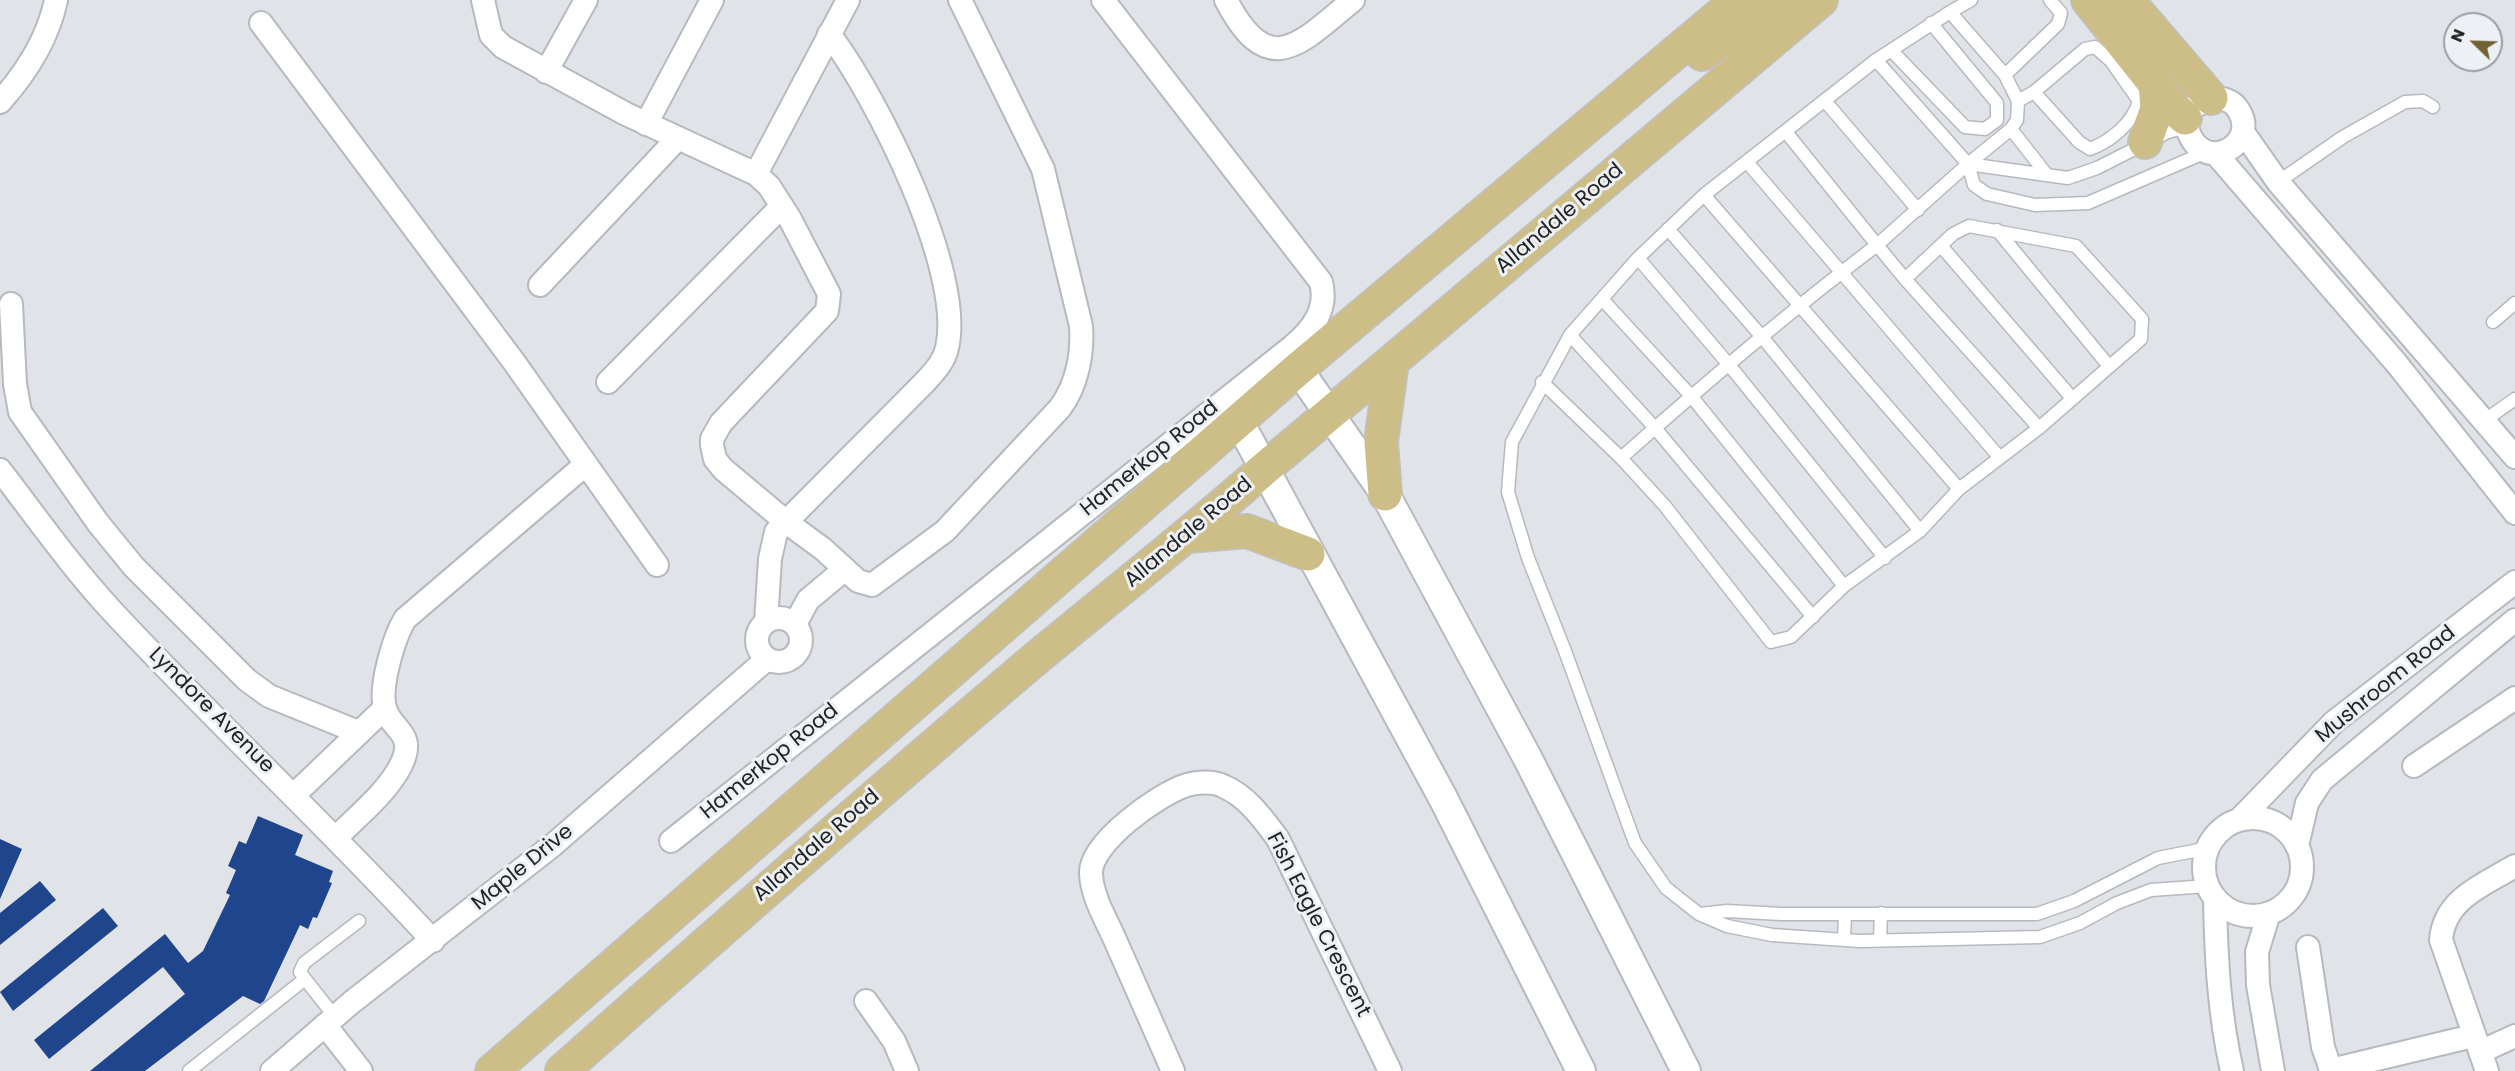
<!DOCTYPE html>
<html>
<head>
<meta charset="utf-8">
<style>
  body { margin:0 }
  #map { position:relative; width:2515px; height:1071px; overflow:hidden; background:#e0e3e8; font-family:Poppins,sans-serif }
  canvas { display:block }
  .north { position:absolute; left:2443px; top:12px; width:60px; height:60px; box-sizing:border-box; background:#edf0f5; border:2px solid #9c9ea2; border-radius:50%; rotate:293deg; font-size:16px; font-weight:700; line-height:24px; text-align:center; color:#222325 }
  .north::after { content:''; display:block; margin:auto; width:21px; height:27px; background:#71622f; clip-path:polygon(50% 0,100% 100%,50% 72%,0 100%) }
</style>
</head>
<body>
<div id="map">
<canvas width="2515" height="1071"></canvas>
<div class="north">N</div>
</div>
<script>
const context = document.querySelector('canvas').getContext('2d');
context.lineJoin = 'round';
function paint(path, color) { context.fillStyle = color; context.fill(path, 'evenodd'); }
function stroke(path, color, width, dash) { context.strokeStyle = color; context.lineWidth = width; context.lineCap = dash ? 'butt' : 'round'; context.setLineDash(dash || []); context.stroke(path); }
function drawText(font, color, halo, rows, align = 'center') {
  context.font = font + ' Poppins,sans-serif'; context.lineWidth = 6; context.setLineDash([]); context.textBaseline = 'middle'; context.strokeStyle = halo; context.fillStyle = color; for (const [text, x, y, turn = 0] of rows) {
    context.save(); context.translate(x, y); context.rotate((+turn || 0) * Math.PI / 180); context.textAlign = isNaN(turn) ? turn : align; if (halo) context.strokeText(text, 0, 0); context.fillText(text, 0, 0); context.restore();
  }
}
paint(new Path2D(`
  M 258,816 L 303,835 L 295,855 L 333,871 L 329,882 L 332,883 L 317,918 L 313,917 L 308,929 L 300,925 L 264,1001 L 260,1004 L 243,996 L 145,1071 L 90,1071 L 185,994 L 163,967 L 49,1059 L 34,1040 L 165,934 L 188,963 L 203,951 L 230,895 L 226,893 L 236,870 L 228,866 L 239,841 L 246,844 Z
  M 0,839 L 22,849 L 0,899 Z
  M 40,881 L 56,900 L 0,945 L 0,913 Z
  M 103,908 L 118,926 L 13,1011 L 0,992 Z`), '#1f458d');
const service = new Path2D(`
  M 1950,12 L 1971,0
  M 1892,51 L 1965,127 L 1985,129 L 1997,120 L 1997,103 L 1931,23
  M 1876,60 L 1704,195 L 1638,258 L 1570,335 L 1512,442 L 1508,492 L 1528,558 L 1565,651 L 1635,843 L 1666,888 L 1699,914 L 1727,926 L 1772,935 L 1860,941 L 2040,937 L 2080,923 L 2117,903 L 2151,890 L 2208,886
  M 2005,75 L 2058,24 L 2061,13 L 2050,0
  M 1825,101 L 1918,210
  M 2018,101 L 2034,92 L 2085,49 L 2095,47 L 2111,61 L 2139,101 C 2133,123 2111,141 2090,149 L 2079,142 L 2034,92
  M 2011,129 L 2047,175
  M 1786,132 L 1877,245 L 1968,164 L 2011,129 L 2017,120 L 2018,101 L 2005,75 L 1950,12 L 1876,60 L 1968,164 L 1974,185 L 1987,194 L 2035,205 L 2088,203 L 2206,152
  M 1747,162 L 2000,458
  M 1968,164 L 2068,178 L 2097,168 L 2168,132 L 2187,127
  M 2278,182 L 2343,137 L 2405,102 L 2423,101 L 2433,107
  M 1704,195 L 1959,489
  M 1668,229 L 1763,338 L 1920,531
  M 1997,230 L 2108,365
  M 1942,247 L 2071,397
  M 1638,258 L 1730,366 L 1885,558
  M 1602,299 L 1692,397 L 1844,586
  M 2493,322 L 2515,303
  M 1570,335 L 1655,428 L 1813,617
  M 1542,382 L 1621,458 L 1665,506 L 1771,642 L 1791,637 L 1844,586 L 1920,531 L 1959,489 L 2039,428 L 2141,339 L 2142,319 L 2076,246 L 1969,226 L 1953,234 L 1905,279 L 2039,428
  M 2484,421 L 2515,399
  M 1621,458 C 1704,384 1789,312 1877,245 L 1905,279
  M 1700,914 L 1727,911 L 1781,914 L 2037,914 L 2074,901 L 2158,858 L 2209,848
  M 1844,939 L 1845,914
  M 1880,940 L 1881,913
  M 305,979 L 300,972 L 304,963 L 359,921
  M 189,1071 L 305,979 L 335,1017`);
const minor = new Path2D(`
  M 483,0 L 491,35 L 503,47 L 626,114 L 756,174 L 769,186 L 790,219 L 829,294 L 827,311 L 721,423 L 712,439 L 712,445 L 715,459 L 723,469 L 785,521 L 823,549 L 858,581 L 872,585 L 945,531 L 1060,408 C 1077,385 1083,354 1081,326 L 1043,169 L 960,0
  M 1226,0 C 1268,81 1299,45 1353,0
  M 261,23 L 514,362 L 657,565
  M 546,72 L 586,0
  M 2211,98 C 2223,98 2233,100 2239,111 C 2261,147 2194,181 2185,118 L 2195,106 Z
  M 0,102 C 26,73 48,39 56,0
  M 646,124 L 712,0
  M 2243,132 L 2278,182 L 2515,457
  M 2216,154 L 2397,364 L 2515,513
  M 756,174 L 848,0
  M 540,285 L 678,138
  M 11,304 L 15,384 L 20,412 L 98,523 L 134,567 L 247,680 L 269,696 L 358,732
  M 608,382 L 782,206
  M 0,470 C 37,518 72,568 113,612 C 217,724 330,828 433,941
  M757 640a22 22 0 1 1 44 0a22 22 0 1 1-44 0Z
  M 766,622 L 770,559 L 776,532 L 925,382 C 934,372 944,362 947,348 C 965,272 876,95 829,34
  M 795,624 L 808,600 L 845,569
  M 2414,766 L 2515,698
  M 295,794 L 385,708
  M2204 867a49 49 0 1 1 98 0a49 49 0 1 1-98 0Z
  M 2239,820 L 2334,722 L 2515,582
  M 336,838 C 357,816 387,793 401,765 C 417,732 391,731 385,708 C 379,687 394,637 405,619 L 585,465
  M 671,841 L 1293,346 C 1313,329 1328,309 1321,282 L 1103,0
  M 2297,846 L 2307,803 L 2322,780 L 2515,620
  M 2215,898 C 2216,956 2219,1014 2232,1071
  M 2269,913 L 2257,952 L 2258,985 L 2273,1071
  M 2308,947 L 2323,1047 L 2331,1070 L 2473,1036
  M 866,1001 L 894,1041 L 907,1071
  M 325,1025 L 361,1071
  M 2480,1052 L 2515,1036
  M 272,1071 L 352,1002 L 553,845 L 767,659
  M 1173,1071 C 1154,1028 1135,985 1116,942 C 1107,921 1092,897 1091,874 C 1089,843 1160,793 1187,785 C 1197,782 1213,781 1223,786 C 1247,796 1263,819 1278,839 L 1390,1071
  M 2487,1071 L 2441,940 C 2444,899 2483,885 2515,866`);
const tertiary = new Path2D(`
  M 1298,369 L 1385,494 L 1527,757 L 1686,1071
  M 1238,420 L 1443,798 L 1581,1071`);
const primary = new Path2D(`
  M 2088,0 L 2174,108 L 2185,118
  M 2127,0 L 2211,98
  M 1702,54 L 1778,0
  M 2145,142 L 2157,109 L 2155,83
  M 1385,494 L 1381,442 L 1392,362
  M 1188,536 L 1247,531 L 1308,554
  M 492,1071 L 1298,369 L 1738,0
  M 562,1071 C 714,936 866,803 1021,671 C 1102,603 1185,539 1264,469 L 1821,0`);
stroke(service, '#b6b9be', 15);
stroke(minor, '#b6b9be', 26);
stroke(tertiary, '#b6b9be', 32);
stroke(primary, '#c1c1c2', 36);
stroke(service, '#fff', 12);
stroke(minor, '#fff', 22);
stroke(tertiary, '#fff', 28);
stroke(primary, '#cdbe88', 33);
drawText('21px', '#222325', '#edf0f5', [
  ["Allandale Road",1560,219,-40],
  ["Hamerkop Road",1150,459,-39],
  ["Allandale Road",1189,533,-40],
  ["Mushroom Road",2386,685,-39],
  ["Lyndore Avenue",211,711,45],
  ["Hamerkop Road",770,762,-39],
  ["Allandale Road",817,846,-41],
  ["Maple Drive",523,868,-39],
  ["Fish Eagle Crescent",1318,925,63]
]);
</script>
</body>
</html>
